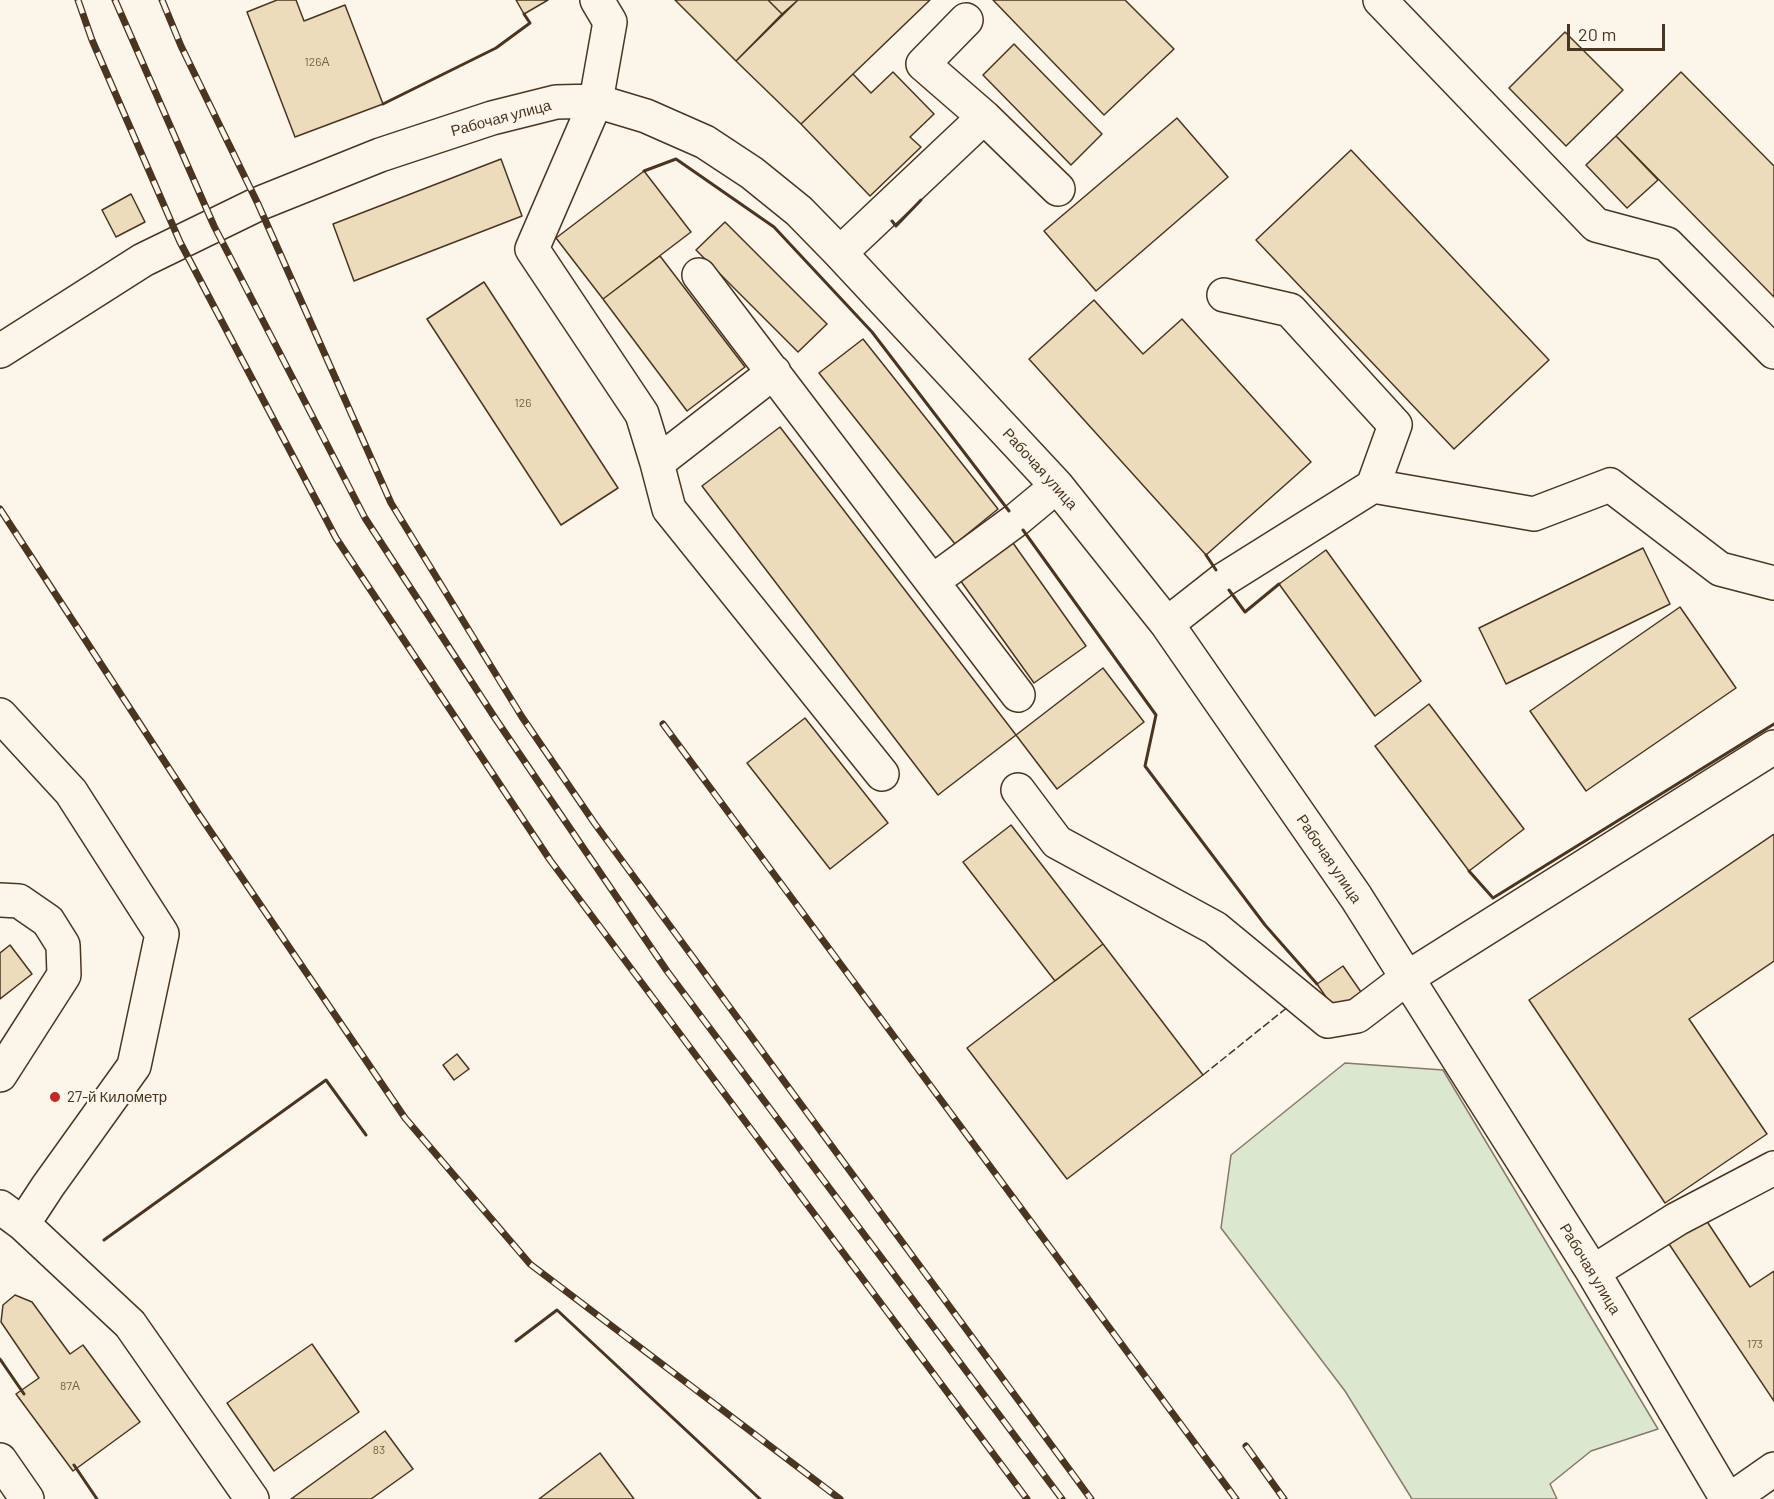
<!DOCTYPE html>
<html>
<head>
<meta charset="utf-8">
<style>
  body { margin:0 }
  #map { position:relative; width:1774px; height:1499px; overflow:hidden; background:#fbf6e9; font-family:Barlow,sans-serif }
  canvas { display:block }
  .scale { position:absolute; left:1567px; top:24px; width:98px; height:27px; box-sizing:border-box; border:3px solid #4a3520; border-top:0; padding-left:8px; font-size:18px; line-height:21px; white-space:nowrap; color:#4a3520; -webkit-text-stroke:4px #fbf6e9; paint-order:stroke }
</style>
</head>
<body>
<div id="map">
<canvas width="1774" height="1499"></canvas>
<div class="scale">20 m</div>
</div>
<script>
const context = document.querySelector('canvas').getContext('2d');
context.lineJoin = 'round';
function paint(path, color) { context.fillStyle = color; context.fill(path, 'evenodd'); }
function stroke(path, color, width, dash) { context.strokeStyle = color; context.lineWidth = width; context.lineCap = dash ? 'butt' : 'round'; context.setLineDash(dash || []); context.stroke(path); }
function drawText(font, color, halo, rows, align = 'center') {
  context.font = font + ' Barlow,sans-serif'; context.lineWidth = 4.5; context.setLineDash([]); context.textBaseline = 'middle'; context.strokeStyle = halo; context.fillStyle = color; for (const [text, x, y, turn = 0] of rows) {
    context.save(); context.translate(x, y); context.rotate((+turn || 0) * Math.PI / 180); context.textAlign = isNaN(turn) ? turn : align; if (halo) context.strokeText(text, 0, 0); context.fillText(text, 0, 0); context.restore();
  }
}
const green = new Path2D(`
  M 1345,1063 L 1443,1070 L 1658,1429 L 1591,1451 L 1550,1484 L 1557,1499 L 1412,1499 L 1345,1391 L 1221,1228 L 1231,1155 Z`);
paint(green, '#dce7d0');
stroke(green, '#887966', 1.5);
const building = new Path2D(`
  M 277,0 L 296,0 L 304,21 L 345,5 L 383,104 L 295,137 L 247,12 Z
  M 516,0 L 548,0 L 524,14 Z
  M 675,0 L 768,0 L 782,14 L 736,61 Z
  M 768,0 L 798,0 L 782,14 Z
  M 798,0 L 930,0 L 801,124 L 736,61 Z
  M 993,0 L 1125,0 L 1174,49 L 1104,115 Z
  M 1565,32 L 1623,90 L 1566,146 L 1509,88 Z
  M 1014,44 L 1102,134 L 1071,165 L 983,75 Z
  M 893,72 L 934,114 L 910,137 L 921,147 L 870,196 L 801,124 L 853,74 L 871,93 Z
  M 1681,72 L 1774,166 L 1774,297 L 1616,136 Z
  M 1177,118 L 1228,177 L 1096,291 L 1044,231 Z
  M 1616,136 L 1658,180 L 1627,208 L 1586,165 Z
  M 1351,150 L 1549,360 L 1454,449 L 1256,240 Z
  M 501,159 L 522,216 L 354,281 L 333,224 Z
  M 644,171 L 691,232 L 603,299 L 556,238 Z
  M 131,194 L 145,222 L 116,237 L 102,210 Z
  M 725,222 L 827,324 L 798,352 L 696,250 Z
  M 660,256 L 745,367 L 687,411 L 603,299 Z
  M 484,282 L 618,488 L 561,525 L 427,319 Z
  M 1094,300 L 1143,354 L 1182,319 L 1311,462 L 1206,555 L 1029,359 Z
  M 863,339 L 998,509 L 955,544 L 819,373 Z
  M 780,427 L 1016,735 L 938,795 L 702,486 Z
  M 1013,543 L 1086,646 L 1034,683 L 960,580 Z
  M 1643,548 L 1670,604 L 1506,684 L 1479,628 Z
  M 1326,550 L 1421,681 L 1375,716 L 1279,584 Z
  M 1680,607 L 1736,688 L 1586,791 L 1530,711 Z
  M 1103,668 L 1144,722 L 1057,789 L 1016,735 Z
  M 1429,704 L 1524,829 L 1469,871 L 1375,746 Z
  M 805,718 L 888,823 L 830,869 L 747,763 Z
  M 1011,825 L 1103,944 L 1055,981 L 963,862 Z
  M 1774,834 L 1774,961 L 1689,1019 L 1767,1134 L 1665,1203 L 1529,1000 Z
  M 1103,944 L 1203,1075 L 1067,1179 L 967,1048 Z
  M 10,945 L 32,974 L 0,999 L 0,953 Z
  M 1343,966 L 1361,992 L 1335,1010 L 1317,984 Z
  M 457,1054 L 469,1069 L 454,1080 L 443,1065 Z
  M 1706,1220 L 1750,1287 L 1774,1271 L 1774,1401 L 1669,1244 Z
  M 15,1295 L 32,1302 L 70,1354 L 83,1345 L 140,1422 L 73,1471 L 16,1394 L 39,1378 L 1,1322 L 3,1305 Z
  M 312,1344 L 359,1412 L 274,1471 L 227,1403 Z
  M 385,1431 L 413,1469 L 371,1499 L 291,1499 Z
  M 600,1453 L 634,1499 L 539,1499 Z`);
paint(building, '#ecdcbc');
stroke(building, '#4a3520', 1.5);
const minor = new Path2D(`
  M 597,0 L 610,22 L 596,101 L 532,249 L 642,414 L 657,463 L 669,509 L 882,774
  M 1380,0 L 1596,225 L 1667,244 L 1774,352
  M 966,20 L 923,64 L 984,117 L 1058,189
  M 840,253 L 984,117
  M 699,275 L 1018,695
  M 1224,295 L 1290,310 L 1395,425 L 1373,486
  M 0,351 L 143,260 L 258,204 L 380,155 L 492,118 L 556,102 L 596,101 L 646,116 L 705,142 L 752,173 L 799,211 L 840,253 L 1057,486 L 1167,624 L 1356,897 L 1593,1272 L 1727,1499
  M 657,463 L 774,372
  M 933,581 L 1016,520 L 1057,486
  M 1167,624 L 1223,580 L 1373,486 L 1534,514 L 1610,485 L 1720,569 L 1774,583
  M 0,715 L 71,792 L 162,934 L 134,1066 L 48,1186 L 23,1224
  M 1018,790 L 1057,842 L 1215,928 L 1328,1021 L 1357,1016 L 1407,978 L 1774,747
  M 0,900 L 19,901 L 48,921 L 63,945 L 64,975 L 0,1075
  M 0,1207 L 23,1224 L 130,1324 L 252,1499
  M 1593,1272 L 1677,1219 L 1774,1168
  M 1731,1499 L 1774,1469`);
const major = new Path2D(`
  M 0,1460 L 27,1499`);
stroke(minor, '#4a3520', 36);
stroke(major, '#4a3520', 36);
stroke(minor, '#fbf6e9', 33);
stroke(major, '#fbf6e9', 33);
const rail = new Path2D(`
  M 78,0 L 92,40 L 180,242 L 336,538 L 550,860 L 1027,1499
  M 115,0 L 214,226 L 365,518 L 495,718 L 667,971 L 1062,1499
  M 162,0 L 181,46 L 258,204 L 391,503 L 522,717 L 595,824 L 1091,1499
  M 0,509 L 200,816 L 405,1118 L 530,1264 L 840,1499
  M 663,724 L 1236,1499
  M 1246,1446 L 1284,1499`);
stroke(rail, '#4a3520', 7);
stroke(rail, '#fbf6e9', 4.5, [14]);
stroke(new Path2D(`
  M 1203,1075 L 1289,1006`), '#4a3520', 1.5, [8, 3]);
stroke(new Path2D(`
  M 383,104 L 496,48 L 530,23 L 524,14
  M 644,171 L 676,159 L 774,227 L 872,332 L 1009,511
  M 892,221 L 896,226 L 921,200
  M 1023,530 L 1156,715 L 1145,766 L 1265,925 L 1317,984
  M 1206,555 L 1216,570
  M 1229,590 L 1245,612 L 1279,584
  M 1469,871 L 1493,898 L 1774,724
  M 104,1240 L 326,1080 L 366,1135
  M 516,1341 L 557,1310 L 760,1499
  M 0,1359 L 24,1394
  M 74,1465 L 97,1499`), '#4a3520', 3);
for (const [x, y, r, color] of [
  [55,1097,6,"#c62828"]
]) { const dot = new Path2D(); dot.arc(x, y, r, 0, 2 * Math.PI); context.fillStyle = color; context.fill(dot); stroke(dot, '#fbf6e9', 2); }
drawText('12px', '#725f47', null, [
  ["126А",317,62],
  ["126",523,403],
  ["173",1755,1344],
  ["87А",70,1386],
  ["83",379,1450]
]);
drawText('15px', '#4a3520', '#fbf6e9', [
  ["Рабочая улица",501,118,-15],
  ["Рабочая улица",1040,469,48],
  ["Рабочая улица",1329,859,56],
  ["Рабочая улица",1590,1269,59]
]);
drawText('15px', '#4a3520', '#fbf6e9', [
  ["27-й Километр",67,1097]
], 'left');
</script>
</body>
</html>
